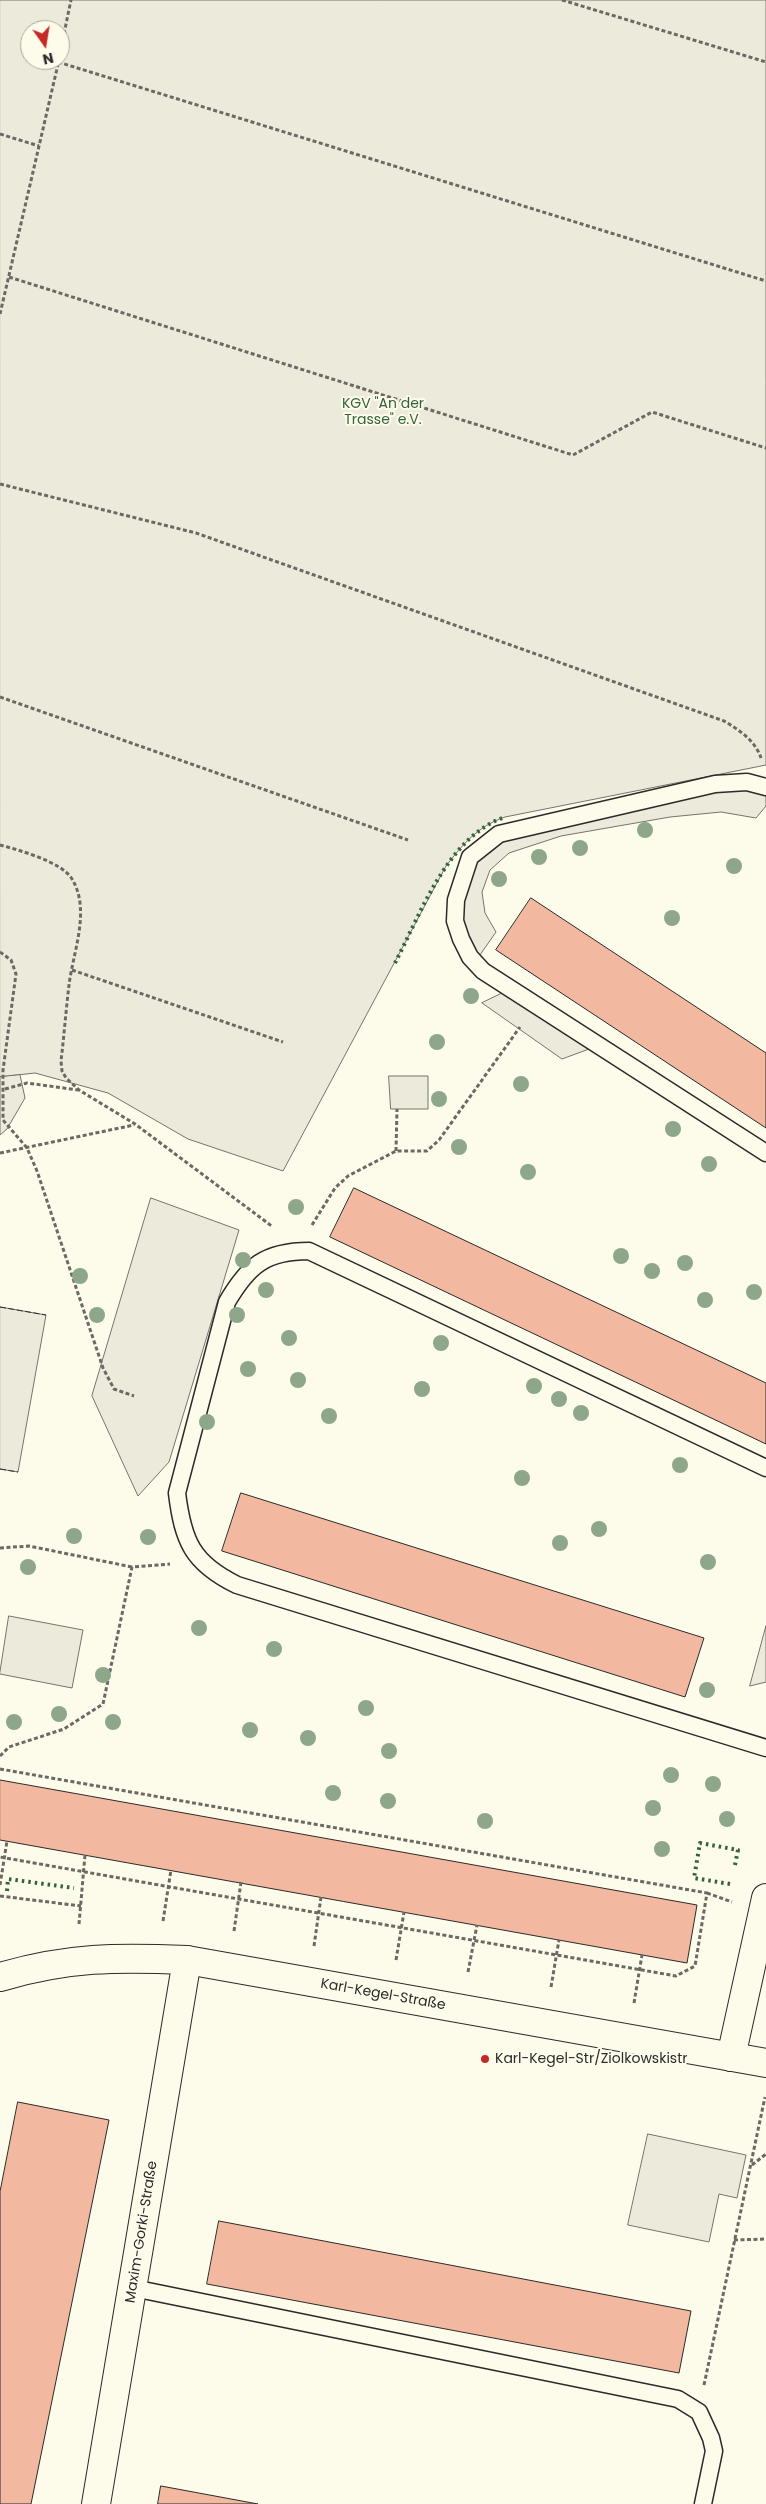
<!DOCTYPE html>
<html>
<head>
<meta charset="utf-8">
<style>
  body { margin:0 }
  #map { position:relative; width:766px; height:2504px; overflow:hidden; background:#fdfbea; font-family:Poppins,sans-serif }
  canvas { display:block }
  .north { position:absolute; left:20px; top:20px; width:50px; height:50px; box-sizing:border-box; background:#fdfbea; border:1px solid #a9a89e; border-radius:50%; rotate:167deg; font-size:14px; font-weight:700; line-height:20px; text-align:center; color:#2b2b2b }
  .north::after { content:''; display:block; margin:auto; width:18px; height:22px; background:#c62828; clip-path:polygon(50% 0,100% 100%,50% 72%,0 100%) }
</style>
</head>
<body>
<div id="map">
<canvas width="766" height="2504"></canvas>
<div class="north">N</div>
</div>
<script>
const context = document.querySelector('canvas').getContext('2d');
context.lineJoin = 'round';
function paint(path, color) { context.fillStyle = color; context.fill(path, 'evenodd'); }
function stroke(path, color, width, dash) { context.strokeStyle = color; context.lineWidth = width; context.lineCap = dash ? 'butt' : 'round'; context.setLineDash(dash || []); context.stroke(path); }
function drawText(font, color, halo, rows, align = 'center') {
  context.font = font + ' Poppins,sans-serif'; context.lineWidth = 4; context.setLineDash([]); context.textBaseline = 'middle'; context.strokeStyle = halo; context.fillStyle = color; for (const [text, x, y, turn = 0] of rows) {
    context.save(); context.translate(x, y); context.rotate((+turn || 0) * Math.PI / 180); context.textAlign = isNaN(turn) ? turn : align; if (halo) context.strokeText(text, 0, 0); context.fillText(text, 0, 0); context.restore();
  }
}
const green = new Path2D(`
  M 0,0 L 766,0 L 766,765 L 505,817 C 478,826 463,844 446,866 L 283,1171 L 188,1139 L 108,1093 L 35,1073 L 0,1077 ZM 30,30 L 60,30 L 60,60 L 30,60 Z
  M 389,1076 L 428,1076 L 428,1109 L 391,1109 Z
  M 0,1307 L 46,1315 L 18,1472 L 0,1469 Z
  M 9,1616 L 83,1630 L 72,1688 L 0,1674 Z
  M 648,2134 L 746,2155 L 737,2198 L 719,2194 L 709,2242 L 628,2225 Z`);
paint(green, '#ecebdb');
stroke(green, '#74746e', 1);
const parking = new Path2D(`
  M 715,784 L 766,787 L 766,806 L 756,818 L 721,812 L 670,817 L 561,836 L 509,853 L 490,870 L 482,892 L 485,913 L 496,932 L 475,962 L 456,900 L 482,846 Z
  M 511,989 L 600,1045 L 562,1059 L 482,1003 Z
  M 20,1075 L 25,1098 L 7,1129 L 0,1135 L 0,1077 Z
  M 151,1198 L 239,1230 L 169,1462 L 138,1496 L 92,1396 Z
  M 766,1626 L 766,1682 L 750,1686 Z`);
paint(parking, '#eceadb');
stroke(parking, '#74746e', 1);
const building = new Path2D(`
  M 531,898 L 766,1053 L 766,1128 L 496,950 Z
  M 354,1188 L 766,1383 L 766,1444 L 330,1237 Z
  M 241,1493 L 704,1638 L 685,1697 L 222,1551 Z
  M 0,1780 L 697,1905 L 687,1963 L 0,1840 Z
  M 18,2102 L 109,2120 L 31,2504 L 0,2504 L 0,2192 Z
  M 219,2221 L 691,2311 L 679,2373 L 207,2284 Z
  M 161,2486 L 258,2504 L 158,2504 Z`);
paint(building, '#f2b8a0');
stroke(building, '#2b2b2b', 1);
const lane = new Path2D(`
  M 766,787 L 747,782 L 715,784 L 499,834 L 470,857 L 456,900 L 455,921 L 461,939 L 470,957 L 483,971 L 766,1153
  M 766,1468 L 309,1251 C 265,1251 248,1266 227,1302 L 177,1493 C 183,1541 192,1563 237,1585 L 766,1748
  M 133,2288 L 678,2399 L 699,2412 L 711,2438 L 714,2451 L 703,2504`);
const street = new Path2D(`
  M 731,2057 L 766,1898
  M 96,2504 L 187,1960`);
const secondary = new Path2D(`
  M 0,1977 C 68,1957 117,1957 187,1960 L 766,2063`);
stroke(lane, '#2b2b2b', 19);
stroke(street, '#2b2b2b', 30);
stroke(secondary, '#2b2b2b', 30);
stroke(new Path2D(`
  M 562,0 L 766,62
  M 60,53 L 71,0
  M 58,62 L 766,281
  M 0,134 L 39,146
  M 9,277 L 573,455 L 652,412 L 766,448
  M 0,314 L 59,60
  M 0,484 L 196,533 L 724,721 C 739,730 755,740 761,758
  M 0,697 L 408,840
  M 0,845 C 19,850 62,862 72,879 C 91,910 73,952 69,985 C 66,1010 64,1036 61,1061 L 62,1071 L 66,1078 L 79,1090 L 135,1124 L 273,1227
  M 0,952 L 11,960 L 16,974 L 3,1070 L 3,1120 L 27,1148 L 37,1171 L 103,1368 L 114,1389 L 134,1396
  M 72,970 L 283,1042
  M 5,1089 L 27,1083 L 78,1090
  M 396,1151 L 397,1109
  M 0,1153 L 134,1125
  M 312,1225 L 335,1188 L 348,1176 L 396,1151 L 427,1151 L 439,1140 L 520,1027
  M 0,1548 L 29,1546 L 132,1567
  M 0,1756 L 9,1747 L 64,1729 L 103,1704 L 132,1567 L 170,1564
  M 0,1769 L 707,1893 L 695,1966 L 676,1976 L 0,1857
  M 0,1885 L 7,1841
  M 707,1893 L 732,1902
  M 0,1896 L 81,1906
  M 163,1921 L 171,1870
  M 79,1924 L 85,1855
  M 234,1931 L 241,1882
  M 314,1946 L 321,1897
  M 396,1960 L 404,1912
  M 468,1972 L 477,1925
  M 551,1987 L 559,1940
  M 634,2003 L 642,1955
  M 752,2165 L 766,2154
  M 734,2240 L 766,2239
  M 704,2385 L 765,2097`), '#6a6964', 3, [4, 2.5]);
stroke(lane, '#fdfbea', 16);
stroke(street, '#fdfbea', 28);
stroke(secondary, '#fdfbea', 28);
stroke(new Path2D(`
  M 395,963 C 421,913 448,836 505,817
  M 730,1884 L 694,1878 L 700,1843 L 738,1850 L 735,1865
  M 7,1891 L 8,1879 L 74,1888`), '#34623c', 4, [2.5, 4]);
stroke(new Path2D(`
  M 0,1307 L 46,1315
  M 0,1469 L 18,1472`), '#2b2b2b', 1, [6, 2.5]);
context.fillStyle = '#8ea78a';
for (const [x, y] of [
  [645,830],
  [580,848],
  [539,857],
  [734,866],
  [499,879],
  [672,918],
  [471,996],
  [437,1042],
  [521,1084],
  [439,1099],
  [673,1129],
  [459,1147],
  [709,1164],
  [528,1172],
  [296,1207],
  [621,1256],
  [243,1260],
  [685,1263],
  [652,1271],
  [80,1276],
  [266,1290],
  [754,1292],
  [705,1300],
  [97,1315],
  [237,1315],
  [289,1338],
  [441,1343],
  [248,1369],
  [298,1380],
  [534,1386],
  [422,1389],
  [559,1399],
  [581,1413],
  [329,1416],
  [207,1422],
  [680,1465],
  [522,1478],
  [599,1529],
  [74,1536],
  [148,1537],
  [560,1543],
  [708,1562],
  [28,1567],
  [199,1628],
  [274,1649],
  [103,1675],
  [707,1690],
  [366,1708],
  [59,1714],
  [14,1722],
  [113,1722],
  [250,1730],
  [308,1738],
  [389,1751],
  [671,1775],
  [713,1784],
  [333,1793],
  [388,1801],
  [653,1808],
  [727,1819],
  [485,1821],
  [662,1849]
]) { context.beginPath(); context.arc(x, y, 8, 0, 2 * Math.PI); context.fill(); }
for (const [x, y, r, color] of [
  [485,2059,5,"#c62828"]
]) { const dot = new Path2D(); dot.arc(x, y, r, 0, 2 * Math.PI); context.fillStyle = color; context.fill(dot); stroke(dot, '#fdfbea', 2); }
drawText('14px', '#34623c', '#fdfbea', [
  ["KGV \"An der",383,404],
  ["Trasse\" e.V.",383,420]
]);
drawText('14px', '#2b2b2b', '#fdfbea', [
  ["Karl-Kegel-Straße",383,1995,10],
  ["Maxim-Gorki-Straße",142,2232,-81]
]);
drawText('14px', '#2b2b2b', '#fdfbea', [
  ["Karl-Kegel-Str/Ziolkowskistr",495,2059]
], 'left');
</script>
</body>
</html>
